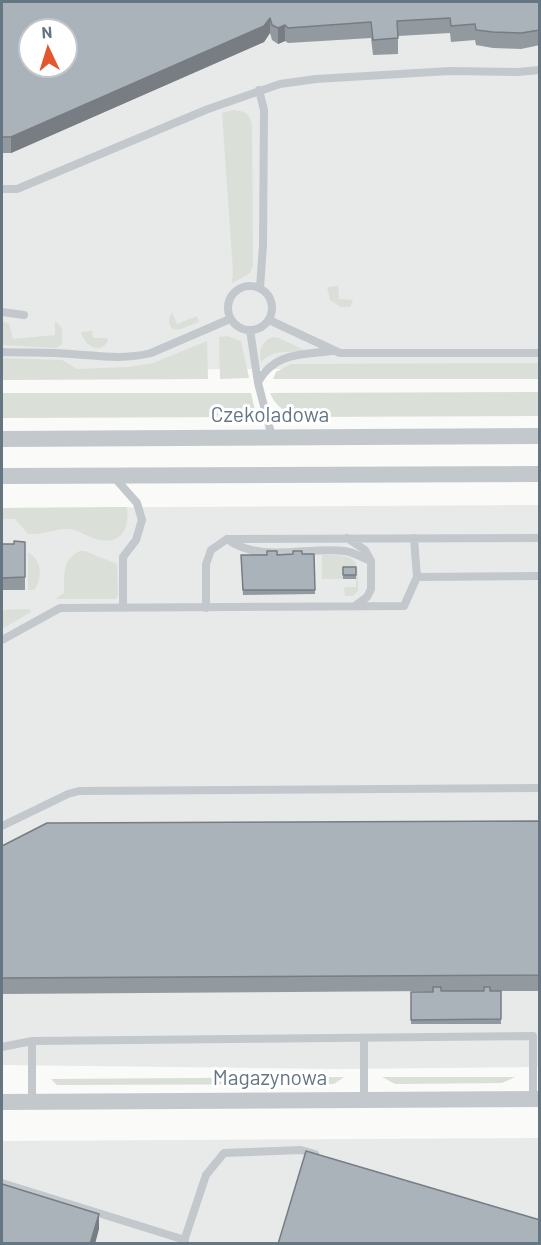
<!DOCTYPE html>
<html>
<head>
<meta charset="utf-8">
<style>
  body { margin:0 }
  #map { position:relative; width:541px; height:1245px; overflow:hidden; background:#fafaf8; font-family:Barlow,sans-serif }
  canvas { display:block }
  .frame { position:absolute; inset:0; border:3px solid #657683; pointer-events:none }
  .north { position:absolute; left:18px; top:18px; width:60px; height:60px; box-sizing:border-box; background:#fff; border:2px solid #c1c8cd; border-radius:50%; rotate:356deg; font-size:16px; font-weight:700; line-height:24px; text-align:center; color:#657683 }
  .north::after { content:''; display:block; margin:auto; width:21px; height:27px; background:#e4572e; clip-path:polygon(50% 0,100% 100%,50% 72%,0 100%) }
</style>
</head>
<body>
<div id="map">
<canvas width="541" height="1245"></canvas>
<div class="frame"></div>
<div class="north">N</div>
</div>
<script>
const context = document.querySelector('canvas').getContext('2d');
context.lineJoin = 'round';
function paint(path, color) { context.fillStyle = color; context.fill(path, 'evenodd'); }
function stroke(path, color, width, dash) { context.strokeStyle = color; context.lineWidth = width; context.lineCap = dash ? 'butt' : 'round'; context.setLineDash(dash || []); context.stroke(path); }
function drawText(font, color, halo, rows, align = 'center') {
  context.font = font + ' Barlow,sans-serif'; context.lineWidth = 6; context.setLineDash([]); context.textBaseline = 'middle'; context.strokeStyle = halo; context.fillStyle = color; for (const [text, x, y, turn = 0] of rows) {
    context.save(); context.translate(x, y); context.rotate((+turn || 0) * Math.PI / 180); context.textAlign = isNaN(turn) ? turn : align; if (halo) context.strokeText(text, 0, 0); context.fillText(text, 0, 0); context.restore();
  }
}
paint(new Path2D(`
  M 2,2 L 539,2 L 539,368 L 2,370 ZM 30,30 L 66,30 L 66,66 L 30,66 Z
  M 539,505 L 539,1067 L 340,1069 L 2,1065 L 2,508 Z
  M 539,1138 L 539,1243 L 2,1243 L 2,1141 Z`), '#e8e9e9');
paint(new Path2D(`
  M 234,110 C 245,111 250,114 252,125 L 253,265 L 250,273 L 232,283 L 233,272 L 222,113 Z
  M 338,286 L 339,299 L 353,300 L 350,307 L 341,307 L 330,300 L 327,287 Z
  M 172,312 L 177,324 L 197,316 L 199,322 L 178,330 L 173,329 C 168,325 168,317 172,312 Z
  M 2,321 L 9,324 L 13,339 L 55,335 L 55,321 L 62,328 L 62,344 L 57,348 L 2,345 Z
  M 92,331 L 93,338 L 107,338 L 108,341 C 99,356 84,345 81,332 Z
  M 227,336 L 241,341 L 249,378 L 220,379 L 219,337 Z
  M 272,337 L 279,338 L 304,350 C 287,354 275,348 261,362 C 259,351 260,343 272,337 Z
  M 207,341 L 208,379 L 2,380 L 2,358 L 62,360 L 77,369 L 129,367 L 153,363 Z
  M 539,363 L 539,379 L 273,379 L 276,372 L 291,364 Z
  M 539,392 L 539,416 L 305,417 C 288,414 277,409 270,393 Z
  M 2,393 L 251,393 L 256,414 L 254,417 L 2,418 Z
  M 127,507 C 130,529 121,546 96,539 C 87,537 79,530 70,529 C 56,528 42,535 28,534 L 15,519 L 2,519 L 2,508 Z
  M 80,551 L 85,551 L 117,564 L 118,595 L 116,599 L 55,599 L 64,593 C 65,576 61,560 80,551 Z
  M 28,553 C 42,559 43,579 34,590 L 28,590 Z
  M 322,555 C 356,555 359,556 358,591 L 353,596 L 345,596 L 344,587 L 356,587 L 356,571 L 343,571 L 343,579 L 322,579 Z
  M 29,609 L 31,612 L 2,629 L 2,610 Z
  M 344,1077 L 334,1084 L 57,1085 L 51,1079 Z
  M 382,1077 L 515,1077 L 502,1083 L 395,1084 Z`), '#dadfd7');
stroke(new Path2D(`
  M 259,90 L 264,110 L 263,245 L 260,288
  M 2,189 L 17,189 L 208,109 L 280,84 L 316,79 L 450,71 L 517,72 L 540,70
  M228 308a22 22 0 1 1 44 0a22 22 0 1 1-44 0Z
  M 2,312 L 24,315
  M 269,320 L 340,353 L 540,353
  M 250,330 L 258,383 L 272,437
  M 2,352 C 25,353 49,352 72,354 C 99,356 124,360 151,353 L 230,319
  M 258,382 C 275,352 301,355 332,351
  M 114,477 L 137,503 L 142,520 L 136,540 L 123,557 L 123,608
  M 347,538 L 365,550 L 371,561 L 371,589 L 367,597 L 355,606
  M 414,538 L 417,577
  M 227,539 C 260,564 307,546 345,551 C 353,552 363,558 371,561
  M 206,608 L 206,564 L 211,550 L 227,539 L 540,538
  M 2,640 L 60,608 L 404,606 L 417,577 L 540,576
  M 2,826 L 68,794 L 79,791 L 540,788
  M 32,1041 L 32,1102
  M 2,1047 L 32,1041 L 533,1036 L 533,1099
  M 364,1100 L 364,1038
  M 2,1183 L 185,1240
  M 183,1244 L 206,1175 L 224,1153 L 301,1150 L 315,1154`), '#c3c8cc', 8);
stroke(new Path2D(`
  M 2,439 L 540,436
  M 2,476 L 540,474
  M 2,1102 L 540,1099`), '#c3c8cc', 16);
paint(new Path2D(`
  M 2,2 L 540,2 L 540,45 L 521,49 L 493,48 L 476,45 L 475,40 L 451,42 L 450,33 L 398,36 L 398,54 L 373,55 L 371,38 L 288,43 L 285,41 L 278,44 L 272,40 L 270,33 L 264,42 L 11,153 L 2,153 Z
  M 25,542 L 25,590 L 2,590 L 2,544 L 14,544 Z
  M 314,554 L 315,594 L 243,595 L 241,555 Z
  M 343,567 L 356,567 L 356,579 L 343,579 Z
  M 540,821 L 540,991 L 490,991 L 501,991 L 501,1024 L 411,1024 L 411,992 L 433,991 L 2,994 L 2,846 Z`), '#929a9f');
paint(new Path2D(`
  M 270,18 L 270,33 L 264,42 L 11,153 L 11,137 Z
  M 285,25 L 285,41 L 278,44 L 278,28 Z
  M 99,1214 L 99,1229 L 95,1244 L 90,1244 Z`), '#777d82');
const building = new Path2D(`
  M 2,2 L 540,2 L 540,30 L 521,33 L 493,32 L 476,30 L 475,24 L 451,26 L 450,18 L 397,21 L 398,38 L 373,40 L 371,22 L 288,28 L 285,25 L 278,28 L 272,25 L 270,18 L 264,26 L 11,137 L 2,137 ZM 30,30 L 66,30 L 66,66 L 30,66 Z
  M 14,541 L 25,542 L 25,577 L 2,578 L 2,544 L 14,544 Z
  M 267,551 L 277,551 L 277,555 L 293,554 L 293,551 L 302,551 L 302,554 L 314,554 L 315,590 L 243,590 L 241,555 L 267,555 Z
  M 343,567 L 356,567 L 356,575 L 343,575 Z
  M 540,821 L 540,975 L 2,978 L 2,846 L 47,823 Z
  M 433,987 L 441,987 L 441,991 L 484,991 L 484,987 L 490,987 L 490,991 L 501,991 L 501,1019 L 411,1020 L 411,992 L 433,992 Z
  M 306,1151 L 540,1220 L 540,1244 L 278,1244 Z
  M 2,1184 L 99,1214 L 90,1244 L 2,1244 Z`);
paint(building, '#aab3b9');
stroke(building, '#777d82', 1.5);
drawText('21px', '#657683', '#fff', [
  ["Czekoladowa",270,415],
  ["Magazynowa",270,1078]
]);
</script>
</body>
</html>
